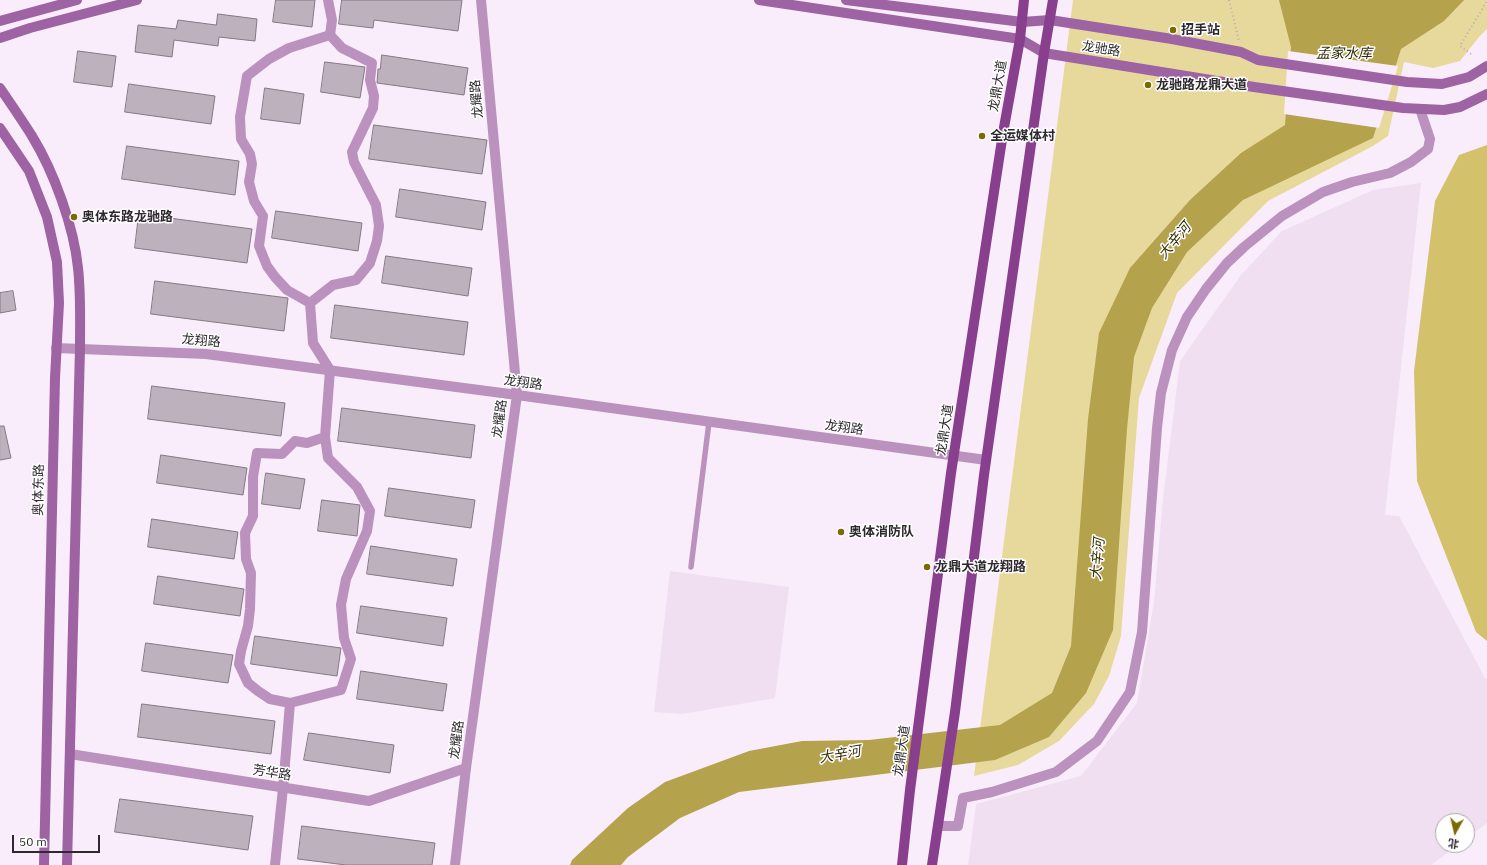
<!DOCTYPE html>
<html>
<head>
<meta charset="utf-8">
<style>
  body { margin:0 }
  #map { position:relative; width:1487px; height:865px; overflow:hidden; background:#faedfb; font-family:"IBM Plex Sans","Noto Sans SC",sans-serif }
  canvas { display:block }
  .north { position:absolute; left:1435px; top:813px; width:40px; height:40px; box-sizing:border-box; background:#fff; border:1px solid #aba9ab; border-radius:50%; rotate:188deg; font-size:11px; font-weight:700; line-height:16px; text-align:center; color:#2d292e }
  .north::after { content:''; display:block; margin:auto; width:14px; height:18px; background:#7b6a00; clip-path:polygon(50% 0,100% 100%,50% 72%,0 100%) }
  .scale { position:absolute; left:12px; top:835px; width:88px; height:18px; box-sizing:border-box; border:2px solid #2d292e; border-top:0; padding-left:5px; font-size:12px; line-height:14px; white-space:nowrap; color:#2d292e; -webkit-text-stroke:3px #fff; paint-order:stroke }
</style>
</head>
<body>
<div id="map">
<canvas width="1487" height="865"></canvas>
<div class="north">北</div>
<div class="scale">50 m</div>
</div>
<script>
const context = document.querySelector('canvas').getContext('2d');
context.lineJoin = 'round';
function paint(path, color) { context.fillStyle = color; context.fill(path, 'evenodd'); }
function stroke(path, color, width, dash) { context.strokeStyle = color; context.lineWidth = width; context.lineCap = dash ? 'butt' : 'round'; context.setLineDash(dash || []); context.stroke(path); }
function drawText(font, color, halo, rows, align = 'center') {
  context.font = font + ' "IBM Plex Sans","Noto Sans SC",sans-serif'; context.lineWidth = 3; context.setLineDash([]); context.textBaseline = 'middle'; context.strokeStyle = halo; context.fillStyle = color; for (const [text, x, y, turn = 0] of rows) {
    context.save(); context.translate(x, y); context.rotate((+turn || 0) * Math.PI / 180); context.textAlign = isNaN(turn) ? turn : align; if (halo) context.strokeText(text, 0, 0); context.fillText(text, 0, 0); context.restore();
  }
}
paint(new Path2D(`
  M 1421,183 L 1385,515 L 1399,516 L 1485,678 L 1487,679 L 1487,823 L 1467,838 L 1467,821 L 1443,821 L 1443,845 L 1458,845 L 1431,865 L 968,865 L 976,804 L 1081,776 L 1137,703 L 1154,602 L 1163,499 L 1180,361 L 1241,275 L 1282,231 L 1373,190 Z
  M 670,571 L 789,587 L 775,698 L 682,714 L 654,712 Z`), '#f0def1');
paint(new Path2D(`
  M 1073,0 L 1487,0 L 1487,29 L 1479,37 L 1460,61 L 1433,68 L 1404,62 L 1388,136 L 1373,146 L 1268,201 L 1177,293 L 1139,398 L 1121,636 L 1109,676 L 1094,704 L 1059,741 L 1018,765 L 974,776 Z`), '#e6d99b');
paint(new Path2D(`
  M 1487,145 L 1487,641 L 1476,632 L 1417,481 L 1414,371 L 1435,201 L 1459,155 Z`), '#d3c16c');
paint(new Path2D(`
  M 1279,0 L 1464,0 L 1444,21 L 1401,49 L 1373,138 L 1243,200 L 1187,252 L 1152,308 L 1134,357 L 1127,429 L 1113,630 L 1086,693 L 1049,737 L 995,760 L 739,792 L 680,818 L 628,857 L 621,865 L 570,865 L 572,860 L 628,808 L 665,782 L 749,751 L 802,741 L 869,740 L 1000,725 L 1052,693 L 1071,646 L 1088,419 L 1099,333 L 1130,268 L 1190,200 L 1241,153 L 1285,125 L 1291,47 Z`), '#b4a24d');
paint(new Path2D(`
  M 1288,51 L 1398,66 L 1379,128 L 1284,114 Z`), '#faedfb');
const building = new Path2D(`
  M 276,0 L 315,0 L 312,27 L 273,22 Z
  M 342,0 L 462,0 L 458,31 L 374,20 L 373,28 L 339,24 Z
  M 218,14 L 257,19 L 255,41 L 219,37 L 218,46 L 174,40 L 172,57 L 135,52 L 138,25 L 176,29 L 178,20 L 216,25 Z
  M 78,51 L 116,56 L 112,87 L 74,82 Z
  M 382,55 L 468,68 L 464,95 L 377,83 L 378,69 L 380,69 Z
  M 325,62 L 365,67 L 360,98 L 321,92 Z
  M 129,84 L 215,96 L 211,124 L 125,112 Z
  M 265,88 L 304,94 L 300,124 L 261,119 Z
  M 374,125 L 487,140 L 482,174 L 369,159 Z
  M 127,146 L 239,161 L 235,195 L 122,179 Z
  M 400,189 L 486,202 L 482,230 L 396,217 Z
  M 276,211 L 362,223 L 358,251 L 272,238 Z
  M 139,214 L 252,229 L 247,263 L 135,248 Z
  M 386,256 L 472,268 L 468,296 L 382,283 Z
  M 155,281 L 288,298 L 284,331 L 151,314 Z
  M 13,291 L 16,310 L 0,313 L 0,293 Z
  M 335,305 L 468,322 L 464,355 L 331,338 Z
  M 152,386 L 285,403 L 281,436 L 148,419 Z
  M 342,408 L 475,425 L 471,458 L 338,441 Z
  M 0,426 L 4,426 L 11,458 L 0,460 Z
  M 161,455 L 247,468 L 243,495 L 157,483 Z
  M 266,473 L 305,479 L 300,509 L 262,504 Z
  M 389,488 L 475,500 L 471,528 L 385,516 Z
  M 322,500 L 360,505 L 357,536 L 318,531 Z
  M 152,519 L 238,532 L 234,559 L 148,547 Z
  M 371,546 L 457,559 L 453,586 L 367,574 Z
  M 158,576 L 244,589 L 240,616 L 154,604 Z
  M 361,606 L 447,618 L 443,646 L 357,633 Z
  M 255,636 L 341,648 L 337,676 L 251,664 Z
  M 146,643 L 233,655 L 228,683 L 142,671 Z
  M 361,671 L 447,684 L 443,711 L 357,699 Z
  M 142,704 L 275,721 L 271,754 L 138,737 Z
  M 309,733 L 394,745 L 390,773 L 304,760 Z
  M 120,799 L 253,816 L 248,850 L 115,832 Z
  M 302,826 L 435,843 L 432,865 L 346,865 L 298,859 Z`);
paint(building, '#bdb1be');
stroke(building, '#847884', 1);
stroke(new Path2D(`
  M 1229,0 L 1239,41
  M 1471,54 L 1460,46 L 1487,1`), '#b7adb8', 2, [1, 3]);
stroke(new Path2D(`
  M 691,567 L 709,422`), '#ba92bd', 5.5);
stroke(new Path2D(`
  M 310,303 L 287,290 L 275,277 L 267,266 L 259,246 L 263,216 L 254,201 L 249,182 L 252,164 L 250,154 L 241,139 L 240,117 L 247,76 L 269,59 L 289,48 L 330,35
  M 290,703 L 270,699 L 258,691 L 248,683 L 239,664 L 241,651 L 248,626 L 250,609 L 251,573 L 246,559 L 245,533 L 253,516 L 253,477 L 257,453 L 282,454 L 295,441 L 307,443 L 325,437
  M 939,826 L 958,826 L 963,798 L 992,792 L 1056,772 L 1097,741 L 1130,692 L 1142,632 L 1157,428 L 1161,393 L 1172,350 L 1187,317 L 1206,289 L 1227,263 L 1244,247 L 1282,216 L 1323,192 L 1352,182 L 1390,173 L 1411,162 L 1428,149 L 1430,139 L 1420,109
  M 275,865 L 283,788 L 290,703 L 341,690 L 351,659 L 344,638 L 341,605 L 346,579 L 367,531 L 370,511 L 357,487 L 328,458 L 325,437 L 330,370 L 313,343 L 310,303 L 333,285 L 356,280 L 370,263 L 377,241 L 379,226 L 376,205 L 354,162 L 352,152 L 373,108 L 374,96 L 370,80 L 372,63 L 342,48 L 330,35 L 332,20 L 328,0
  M 455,865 L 466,768`), '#ba92bd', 10);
stroke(new Path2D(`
  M 56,348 L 206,354 L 517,395 L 986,460
  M 70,754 L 369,801 L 466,768 L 517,395 L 481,0`), '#ba92bd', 10);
stroke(new Path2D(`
  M 759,0 L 1020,39 L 1044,53 L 1254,87 L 1403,108 L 1444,110 L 1460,107 L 1487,94
  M 846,0 L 1022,22 L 1050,20 L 1172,39 L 1241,52 L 1258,60 L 1407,82 L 1442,84 L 1469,77 L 1487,66
  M 0,21 L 77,0
  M 0,38 L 30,28 L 137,0
  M 0,88 C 11,104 22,120 32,136 C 54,172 74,227 78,268 C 81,295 80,321 80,348 L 67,865
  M 0,128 L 29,171 L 47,217 L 57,262 L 59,303 L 55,378 L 44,865`), '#9d63a2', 10);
stroke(new Path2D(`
  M 902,865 L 910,790 L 951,473 L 1003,133 L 1020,39 L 1024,0
  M 932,865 L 955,712 L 984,475 L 1044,53 L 1053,0`), '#873f8e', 10);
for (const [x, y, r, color] of [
  [1173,30,4,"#7b6a00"],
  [1148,85,4,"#7b6a00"],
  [982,136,4,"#7b6a00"],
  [74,217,4,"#7b6a00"],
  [841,532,4,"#7b6a00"],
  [927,567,4,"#7b6a00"]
]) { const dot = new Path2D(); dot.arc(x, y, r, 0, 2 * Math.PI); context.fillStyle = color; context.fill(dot); stroke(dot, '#fff', 1.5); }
drawText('bold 13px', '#2d292e', '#fff', [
  ["招手站",1181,30],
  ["龙驰路龙鼎大道",1156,85],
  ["全运媒体村",990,136],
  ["奥体东路龙驰路",82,217],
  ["奥体消防队",849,532],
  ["龙鼎大道龙翔路",935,567]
], 'left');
drawText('13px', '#2d292e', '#fff', [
  ["龙驰路",1101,49,9],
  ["龙鼎大道",998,86,-80],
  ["龙耀路",477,99,-95],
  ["龙翔路",201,341,5],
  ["龙翔路",523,383,8],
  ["龙耀路",500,419,-82],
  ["龙翔路",844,428,8],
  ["龙鼎大道",945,430,-81],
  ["奥体东路",39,490,-89],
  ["龙耀路",457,740,-82],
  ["龙鼎大道",902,751,-82],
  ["芳华路",272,773,9]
]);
drawText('italic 14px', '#322b04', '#fff', [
  ["孟家水库",1344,54],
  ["大辛河",1175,241,-50],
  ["大辛河",1098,559,-85],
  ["大辛河",840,755,-10]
]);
</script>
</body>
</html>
